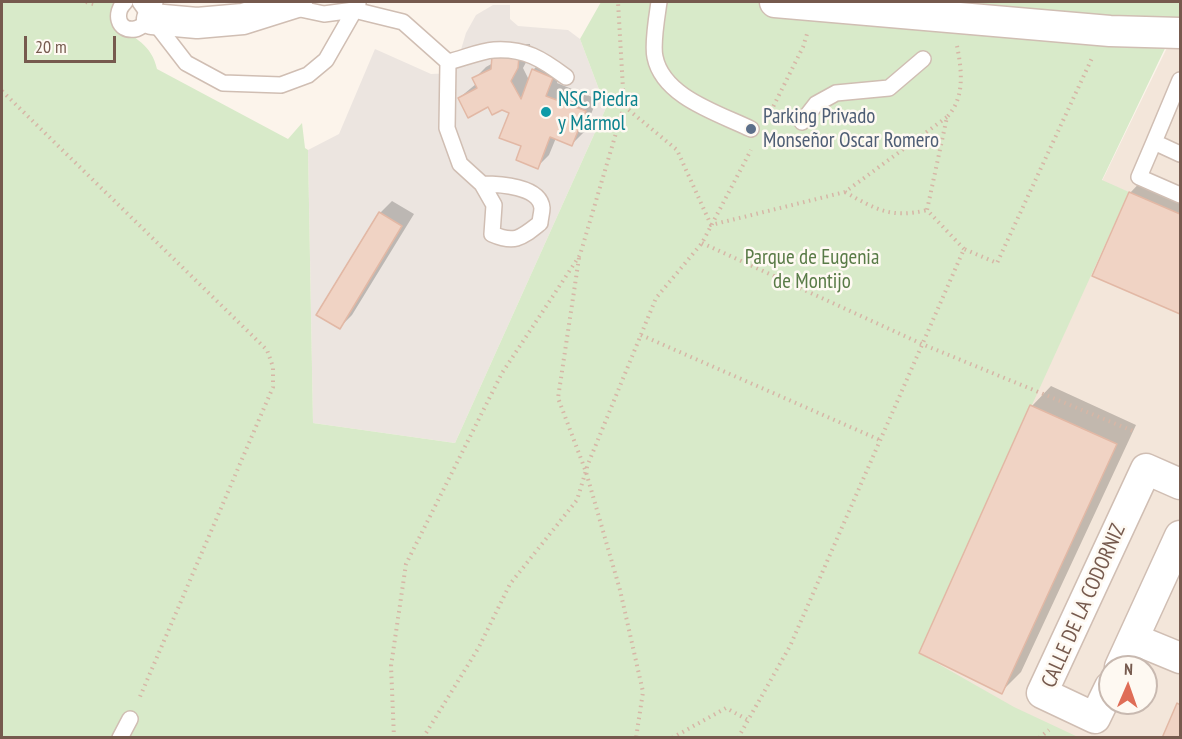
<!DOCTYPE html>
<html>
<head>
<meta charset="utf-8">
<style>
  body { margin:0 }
  #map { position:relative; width:1182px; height:739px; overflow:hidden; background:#fcf4eb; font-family:"PT Sans Narrow",sans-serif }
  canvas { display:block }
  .frame { position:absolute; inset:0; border:3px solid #765a4e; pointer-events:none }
  .north { position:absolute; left:1098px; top:655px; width:60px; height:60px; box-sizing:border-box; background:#fef9f2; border:2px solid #c8b9b0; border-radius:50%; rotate:2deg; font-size:16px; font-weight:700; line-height:24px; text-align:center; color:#765a4e }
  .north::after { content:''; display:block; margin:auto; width:21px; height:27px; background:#df6d57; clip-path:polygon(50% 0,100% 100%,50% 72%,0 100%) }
  .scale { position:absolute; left:24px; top:36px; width:92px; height:27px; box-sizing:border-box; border:3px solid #765a4e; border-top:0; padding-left:8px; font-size:18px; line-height:21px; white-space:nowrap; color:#765a4e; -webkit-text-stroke:4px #fef9f2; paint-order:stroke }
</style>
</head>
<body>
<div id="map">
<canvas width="1182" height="739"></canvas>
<div class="frame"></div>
<div class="north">N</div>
<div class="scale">20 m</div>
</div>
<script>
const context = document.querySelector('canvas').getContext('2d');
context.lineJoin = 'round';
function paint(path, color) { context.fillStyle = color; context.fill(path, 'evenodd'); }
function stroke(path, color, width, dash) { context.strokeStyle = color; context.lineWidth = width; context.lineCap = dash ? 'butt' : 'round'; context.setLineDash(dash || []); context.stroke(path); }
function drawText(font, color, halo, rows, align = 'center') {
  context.font = font + ' "PT Sans Narrow",sans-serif'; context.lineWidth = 5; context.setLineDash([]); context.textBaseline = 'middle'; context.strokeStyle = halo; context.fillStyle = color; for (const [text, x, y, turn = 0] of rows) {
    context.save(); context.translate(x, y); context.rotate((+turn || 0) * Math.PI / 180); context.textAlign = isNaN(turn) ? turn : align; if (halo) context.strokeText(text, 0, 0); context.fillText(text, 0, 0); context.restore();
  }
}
paint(new Path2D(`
  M 1180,21 L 1180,737 L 879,738 L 1128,192 L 1102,181 ZM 1110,667 L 1146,667 L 1146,703 L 1110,703 Z`), '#f3e6da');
paint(new Path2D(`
  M 493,5 L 510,5 L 510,19 L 518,26 L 568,30 L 580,39 L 606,108 L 455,443 L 313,423 L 308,150 L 339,134 L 375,49 L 431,74 L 454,73 L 466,33 L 476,15 Z`), '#ece5e0');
paint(new Path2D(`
  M 2,2 L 116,2 L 115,25 C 134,37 152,45 157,69 L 288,139 L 302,123 L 305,148 L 308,150 L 313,423 L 455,443 L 606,108 L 580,39 L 601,2 L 1180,2 L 1180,17 L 1102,180 L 1129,192 L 919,653 L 1014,707 L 1078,737 L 2,737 Z`), '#d8eac9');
paint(new Path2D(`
  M 530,44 L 530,55 L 523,68 L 529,80 L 533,70 L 545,58 L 564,66 L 557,83 L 597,99 L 584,132 L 572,144 L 556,138 L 549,155 L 537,167 L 523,146 L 510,112 L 459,98 L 476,84 L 474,79 L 486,67 L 493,63 L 505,45 Z
  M 1149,173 L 1180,187 L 1180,313 L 1094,275 L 1130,193 Z
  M 392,201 L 414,214 L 352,315 L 340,327 L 380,213 Z
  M 1051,386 L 1136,425 L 1021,672 L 1001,692 L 1032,406 Z
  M 1180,701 L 1180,738 L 1163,738 L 1178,704 Z`), '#0003');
const building = new Path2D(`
  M 492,56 L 519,56 L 518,68 L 511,81 L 521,99 L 532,69 L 553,78 L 546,96 L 586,111 L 572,146 L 550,137 L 538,169 L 516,160 L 521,146 L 499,138 L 509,113 L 502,110 L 492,115 L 488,107 L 468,118 L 458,98 L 477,88 L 472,78 L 491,69 Z
  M 1129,192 L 1180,214 L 1180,314 L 1092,276 Z
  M 379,212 L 402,226 L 340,329 L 316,315 Z
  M 1030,405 L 1117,444 L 1002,694 L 919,653 Z
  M 1177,703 L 1180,705 L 1180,738 L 1162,738 Z`);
paint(building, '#f0d3c4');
stroke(building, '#e2b8a5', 1.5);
const lane = new Path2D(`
  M 125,2 C 114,12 117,32 135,29 C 141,28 146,22 152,19 L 140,2
  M 155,2 L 152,19 L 186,63 L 223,83 L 281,85 L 308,75 L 326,60 L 358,4
  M 659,2 C 657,16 652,44 655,57 C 663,97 718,113 751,129
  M 291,7 L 324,14 L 354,10 L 403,22 L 448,62 L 447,128 L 460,164 L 482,184 L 494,205 L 492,234 C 515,244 521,238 540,223 C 540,219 542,213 542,208 C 540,186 499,184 482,184
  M 448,62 C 462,59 479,51 494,50 C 525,48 542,59 566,77
  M 802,122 L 816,104 L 836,93 L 889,88 L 923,59
  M 1154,142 L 1180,80
  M 1180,154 L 1154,142 L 1139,177 L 1180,195
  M 120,738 L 130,719`);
const street = new Path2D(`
  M 775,2 L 1110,31 L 1180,33
  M 152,19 L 197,23 L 243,19 L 297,2
  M 1134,639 L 1180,658
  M 1120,667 L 1180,536
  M 1110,687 L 1095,718 L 1042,693 L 1146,469 L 1180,484`);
stroke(lane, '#d0beb3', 18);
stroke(street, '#d0beb3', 33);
stroke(new Path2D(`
  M 86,2 L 97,5
  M 957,46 C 962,71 965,98 947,117 L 927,210 L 964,249
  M 2,91 L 267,350 L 273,367 L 273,387 L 139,699
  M 624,106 L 677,150 L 711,225 L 845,192 L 947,117
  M 768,117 L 803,47 L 807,34
  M 845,192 C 875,209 891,219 927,210
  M 702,243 L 922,344 L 1133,431
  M 579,258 L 558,398 L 586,472 L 620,590 L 643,692 L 636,738
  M 641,335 L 880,440
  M 394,738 L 391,666 L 406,564 L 502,373 L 580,255 L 624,106 L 618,2
  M 423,738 L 479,647 L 510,584 L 577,500 L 588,464 L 656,298 L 702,243 L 751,150
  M 672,738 L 726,708 L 748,720
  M 738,738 L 790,646 L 964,249 L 997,263 L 1092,58
  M 1039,738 L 1049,730`), '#d6b6a6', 4, [1.5, 4.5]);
stroke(lane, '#fff', 15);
stroke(street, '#fff', 30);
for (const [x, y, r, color] of [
  [546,112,6,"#0f9aa8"],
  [751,129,6,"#5c6f8a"]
]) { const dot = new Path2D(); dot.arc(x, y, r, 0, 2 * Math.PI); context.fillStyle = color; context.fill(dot); stroke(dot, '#fef9f2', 2); }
drawText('21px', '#0d838f', '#fef9f2', [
  ["NSC Piedra",558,100],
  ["y Mármol",558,124]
], 'left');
drawText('21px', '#4e5e75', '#fef9f2', [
  ["Parking Privado",763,117],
  ["Monseñor Oscar Romero",763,141]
], 'left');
drawText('21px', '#597b47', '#fef9f2', [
  ["Parque de Eugenia",812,258],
  ["de Montijo",812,282]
]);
drawText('21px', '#765a4e', '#fef9f2', [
  ["CALLE DE LA CODORNIZ",1084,606,-66]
]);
</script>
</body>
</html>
